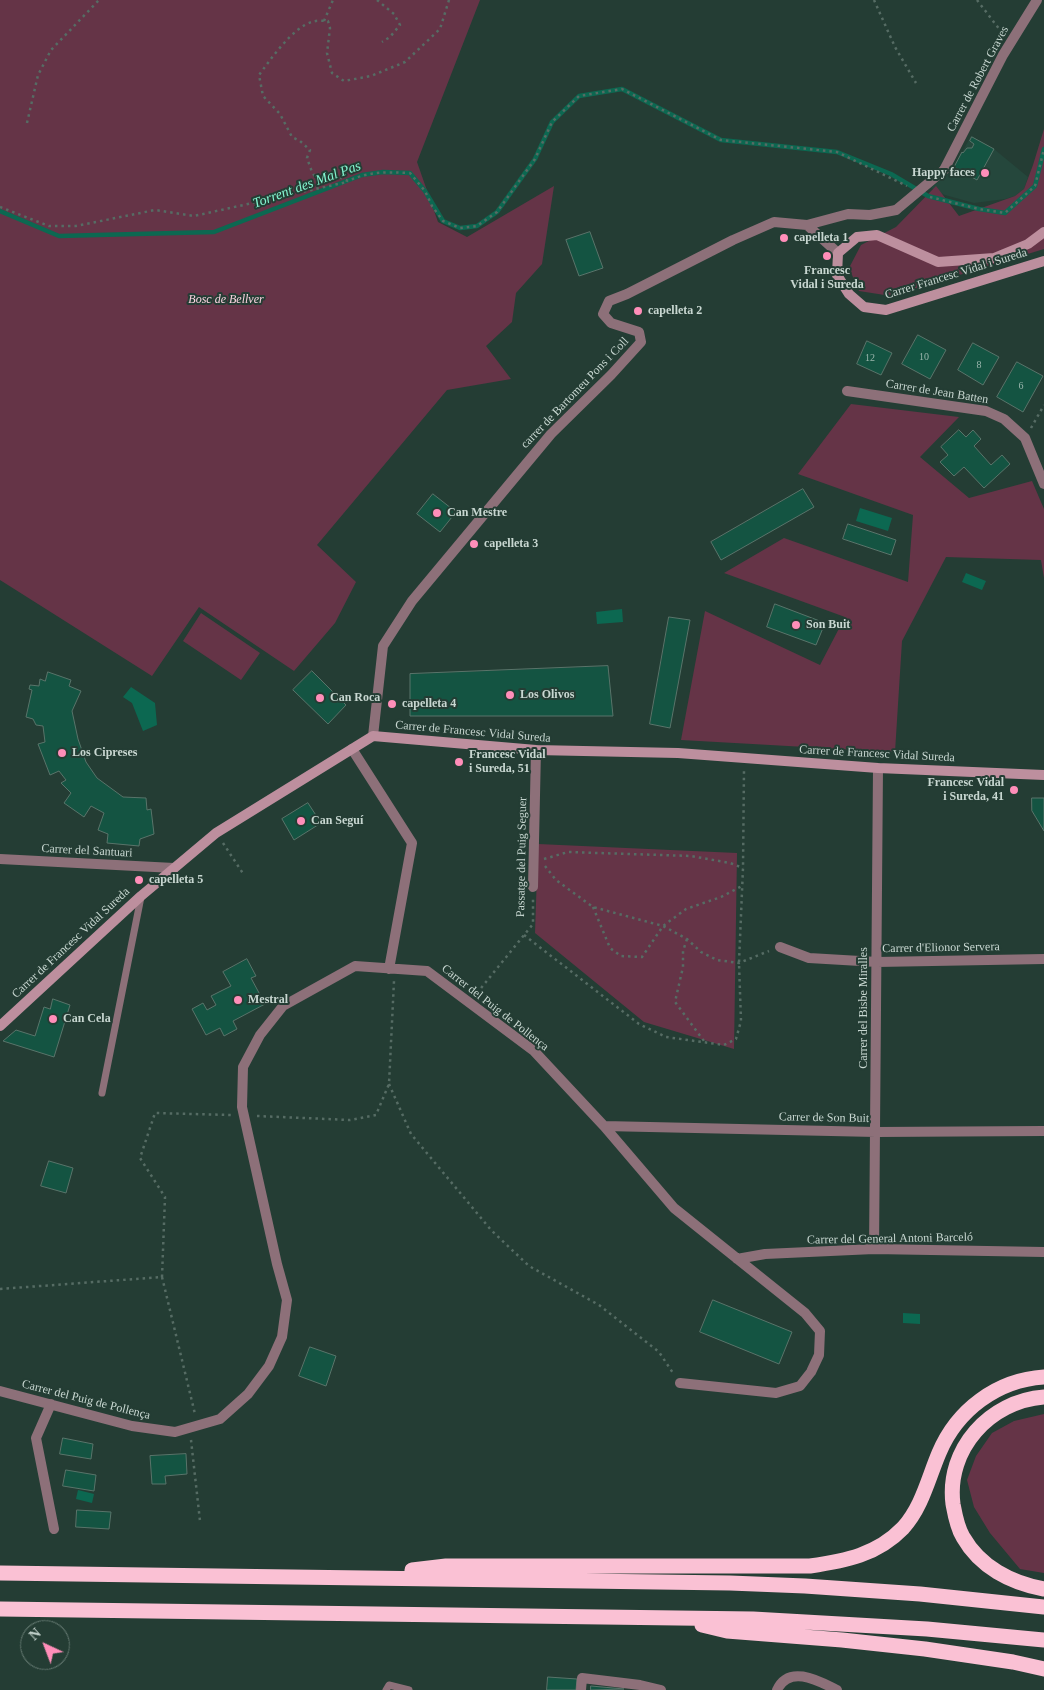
<!DOCTYPE html>
<html>
<head>
<meta charset="utf-8">
<style>
  body { margin:0 }
  #map { position:relative; width:1044px; height:1690px; overflow:hidden; background:#243d34; font-family:Georgia,serif }
  canvas { display:block }
  .north { position:absolute; left:20px; top:1620px; width:50px; height:50px; box-sizing:border-box; background:#243d34; border:1px solid #667b73; border-radius:50%; rotate:317deg; font-size:14px; font-weight:700; line-height:20px; text-align:center; color:#c8d7d1 }
  .north::after { content:''; display:block; margin:auto; width:18px; height:22px; background:#ff8eb9; clip-path:polygon(50% 0,100% 100%,50% 72%,0 100%) }
</style>
</head>
<body>
<div id="map">
<canvas width="1044" height="1690"></canvas>
<div class="north">N</div>
</div>
<script>
const context = document.querySelector('canvas').getContext('2d');
context.lineJoin = 'round';
function paint(path, color) { context.fillStyle = color; context.fill(path, 'evenodd'); }
function stroke(path, color, width, dash) { context.strokeStyle = color; context.lineWidth = width; context.lineCap = dash ? 'butt' : 'round'; context.setLineDash(dash || []); context.stroke(path); }
function drawText(font, color, halo, rows, align = 'center') {
  context.font = font + ' Georgia,serif'; context.lineWidth = 4; context.setLineDash([]); context.textBaseline = 'middle'; context.strokeStyle = halo; context.fillStyle = color; for (const [text, x, y, turn = 0] of rows) {
    context.save(); context.translate(x, y); context.rotate((+turn || 0) * Math.PI / 180); context.textAlign = isNaN(turn) ? turn : align; if (halo) context.strokeText(text, 0, 0); context.fillText(text, 0, 0); context.restore();
  }
}
paint(new Path2D(`
  M 971,136 L 994,149 L 1028,177 L 1024,189 L 1015,196 L 1005,199 L 974,203 L 945,195 L 931,188 L 953,169 Z`), '#25473c');
paint(new Path2D(`
  M 0,0 L 480,0 L 417,162 L 438,222 L 467,237 L 554,186 L 542,264 L 516,293 L 512,322 L 486,346 L 511,379 L 447,390 L 317,545 L 356,582 L 335,623 L 294,671 L 199,607 L 152,676 L 0,580 Z
  M 1044,129 L 1044,249 L 891,296 L 859,291 L 849,268 L 861,245 L 896,227 L 936,186 L 959,216 L 1015,196 L 1024,189 L 1033,165 Z
  M 851,404 L 959,417 L 920,457 L 969,498 L 1032,481 L 1044,509 L 1044,578 L 1041,560 L 946,557 L 902,641 L 895,752 L 681,740 L 705,611 L 820,665 L 845,617 L 724,573 L 784,538 L 908,582 L 913,515 L 798,474 Z
  M 201,613 L 260,653 L 241,680 L 183,641 Z
  M 538,844 L 737,853 L 734,1049 L 644,1022 L 535,933 Z
  M 1044,1414 L 1044,1573 L 1020,1569 L 990,1533 L 974,1507 L 967,1480 L 976,1456 L 992,1433 L 1014,1421 Z`), '#653447');
paint(new Path2D(`
  M 860,508 L 892,518 L 888,531 L 856,521 Z
  M 966,573 L 986,581 L 982,590 L 962,582 Z
  M 622,609 L 623,622 L 597,624 L 596,612 Z
  M 131,687 L 155,703 L 157,725 L 143,731 L 132,703 L 123,697 Z
  M 903,1313 L 920,1314 L 920,1324 L 903,1323 Z
  M 78,1490 L 94,1494 L 92,1503 L 76,1499 Z`), '#0c6851');
stroke(new Path2D(`
  M 0,211 L 59,236 L 214,232 L 362,175 L 383,172 L 410,173 L 425,191 L 443,221 L 460,228 L 477,226 L 497,212 L 535,159 L 552,122 L 579,96 L 622,89 L 721,140 L 837,152 L 891,174 L 928,196 L 979,209 L 1005,213 L 1035,186 L 1044,149`), '#0c6851', 4.5);
const building = new Path2D(`
  M 972,137 L 994,149 L 977,180 L 954,167 L 962,152 L 963,153 L 967,148 L 972,148 L 974,144 L 970,141 Z
  M 590,232 L 603,268 L 579,276 L 566,240 Z
  M 918,335 L 946,350 L 930,379 L 902,364 Z
  M 867,341 L 892,353 L 881,375 L 857,364 Z
  M 973,343 L 999,357 L 983,385 L 958,370 Z
  M 1017,362 L 1043,376 L 1023,412 L 997,397 Z
  M 959,430 L 966,437 L 973,430 L 981,439 L 974,446 L 991,465 L 1002,455 L 1010,464 L 984,488 L 964,467 L 954,476 L 940,462 L 948,455 L 941,447 Z
  M 803,489 L 814,507 L 721,560 L 711,542 Z
  M 433,494 L 456,512 L 440,532 L 417,514 Z
  M 848,524 L 896,540 L 891,555 L 843,539 Z
  M 775,604 L 825,623 L 816,645 L 767,627 Z
  M 669,617 L 690,620 L 670,728 L 650,724 Z
  M 608,666 L 613,716 L 410,716 L 410,674 Z
  M 312,671 L 346,705 L 328,724 L 293,690 Z
  M 48,672 L 71,680 L 69,686 L 81,691 L 72,711 L 78,739 L 86,762 L 97,778 L 123,797 L 146,798 L 147,810 L 151,809 L 154,834 L 140,839 L 139,846 L 107,843 L 108,834 L 98,830 L 104,813 L 91,806 L 84,817 L 64,803 L 71,793 L 61,783 L 66,780 L 59,771 L 50,775 L 38,744 L 45,742 L 43,726 L 36,725 L 33,719 L 26,717 L 32,690 L 29,689 L 30,685 L 39,686 L 40,679 L 45,681 Z
  M 1032,798 L 1044,798 L 1044,831 L 1032,811 Z
  M 308,803 L 321,823 L 294,840 L 282,819 Z
  M 247,959 L 256,976 L 251,978 L 265,1004 L 233,1021 L 237,1029 L 224,1036 L 220,1028 L 206,1035 L 192,1009 L 203,1003 L 207,1010 L 216,1005 L 211,996 L 231,986 L 223,972 Z
  M 53,999 L 70,1005 L 54,1057 L 3,1041 L 16,1030 L 35,1036 L 44,1007 L 50,1009 Z
  M 49,1161 L 73,1168 L 66,1193 L 41,1186 Z
  M 713,1300 L 792,1332 L 779,1364 L 700,1332 Z
  M 310,1347 L 336,1356 L 326,1386 L 299,1376 Z
  M 63,1438 L 93,1444 L 91,1459 L 60,1454 Z
  M 186,1454 L 187,1474 L 165,1476 L 166,1484 L 152,1484 L 150,1456 Z
  M 66,1470 L 96,1475 L 94,1491 L 63,1486 Z
  M 77,1510 L 111,1512 L 109,1529 L 76,1527 Z
  M 548,1677 L 577,1679 L 576,1690 L 547,1690 Z
  M 591,1686 L 624,1689 L 591,1690 Z`);
paint(building, '#145442');
stroke(building, '#59746a', 1);
stroke(new Path2D(`
  M 377,0 L 394,14 L 400,25 L 390,37 L 382,42
  M 449,0 L 440,29 L 405,62 L 371,76 L 344,81 L 332,73 L 327,53 L 330,28 L 328,21 C 323,21 317,20 312,22 C 293,27 270,60 259,75 L 263,96 L 280,114 L 292,137 L 300,141 L 310,150 L 307,158 L 312,172 L 319,183 L 339,177 L 348,181 C 370,171 386,172 410,173 L 425,191 L 432,206 L 443,221 L 460,228 L 477,226 L 497,212 L 535,159 L 552,122 L 579,96 L 622,89 L 721,140 L 837,152 L 907,186
  M 874,0 L 895,47 L 916,83
  M 977,0 L 1003,34
  M 324,21 L 333,0
  M 27,123 L 38,75 L 51,50 L 99,0
  M 930,197 L 979,209 L 1005,213 L 1035,186 L 1044,149
  M 0,207 L 49,226 L 76,226 L 155,210 L 194,216 L 347,182
  M 1031,428 L 1044,405
  M 223,843 L 244,875
  M 544,859 L 568,852 L 691,856 L 730,863 L 743,868
  M 545,866 L 556,880 L 593,907 L 663,926 L 687,939 L 701,952 L 717,960 L 739,963 L 769,951
  M 593,907 L 610,948 L 621,956 L 642,957 L 663,926 L 686,909 L 721,897 L 742,886
  M 524,935 L 639,1024 L 666,1037 L 724,1045 L 736,1039 L 741,1021 L 739,963 L 743,868 L 744,769
  M 687,939 L 683,951 L 683,967 L 675,1002 L 704,1041
  M 477,993 L 533,924 L 533,898
  M 389,1084 L 411,1134 L 491,1230 L 529,1266 L 599,1305 L 659,1352 L 673,1373
  M 257,1116 L 350,1120 L 376,1115 L 389,1084 L 394,981
  M 162,1277 L 195,1414
  M 0,1289 L 162,1277 L 165,1197 L 140,1158 L 155,1113 L 231,1115
  M 191,1440 L 200,1521`), '#566c64', 2.5, [2.5, 4]);
stroke(new Path2D(`
  M 102,1093 L 141,897
  M 386,1690 L 389,1685 L 409,1690`), '#8d7079', 7);
stroke(new Path2D(`
  M 944,170 L 1003,55 L 1037,0
  M 807,225 L 848,214 L 870,215 L 896,210
  M 847,391 L 986,411 L 1004,419 L 1025,438 L 1044,484
  M 373,736 L 383,646 L 412,601 L 551,434 L 611,375 L 641,342 L 639,332 L 611,323 L 603,314 L 609,301 L 627,294 L 733,240 L 774,222 L 807,225 L 838,253
  M 352,749 L 412,843 L 389,969
  M 0,859 L 174,868
  M 533,887 L 536,750
  M 780,947 L 809,958 L 877,962 L 1044,959
  M 604,1126 L 876,1132 L 1044,1131
  M 874,1249 L 878,768
  M 737,1259 L 765,1254 L 874,1249 L 1044,1252
  M 0,1391 L 132,1426 L 175,1432 L 220,1419 L 248,1394 L 269,1366 L 282,1337 L 287,1300 L 277,1264 L 242,1107 L 243,1067 L 260,1035 L 283,1006 L 355,966 L 427,971 L 534,1051 L 604,1126 L 674,1208 L 805,1313 L 820,1331 L 819,1355 L 811,1372 L 800,1386 L 776,1393 L 680,1383
  M 51,1404 L 36,1438 L 54,1529
  M 581,1690 L 582,1678 L 640,1685 L 661,1690
  M 777,1690 C 789,1664 819,1681 837,1690`), '#8d7079', 10);
stroke(new Path2D(`
  M 1044,232 L 1028,244 L 994,258 L 938,262 L 877,235 L 857,237 L 838,253 L 837,275 L 849,294 L 864,307 L 886,310 L 1044,261
  M 0,1026 L 141,896 L 216,833 L 373,736 L 536,750 L 678,753 L 878,768 L 1044,775`), '#bd8f9e', 10);
stroke(new Path2D(`
  M 1044,1397 C 990,1401 946,1449 953,1504 C 955,1515 957,1527 963,1537 C 980,1567 1011,1583 1044,1589
  M 412,1570 L 446,1566 L 810,1566 C 845,1561 877,1555 903,1528 C 922,1507 928,1479 939,1453 C 957,1410 997,1380 1044,1377
  M 0,1573 L 730,1583 L 805,1586 L 920,1594 L 1044,1607
  M 0,1609 L 753,1619 L 927,1629 L 1044,1640
  M 702,1625 L 727,1631 L 842,1640 L 925,1649 L 1013,1662 L 1044,1669`), '#fac1d4', 15);
stroke(new Path2D(`
  M 896,210 L 944,170`), '#8d7079', 10);
for (const [x, y, r, color] of [
  [985,173,5,"#ff8eb9"],
  [784,238,5,"#ff8eb9"],
  [827,256,5,"#ff8eb9"],
  [638,311,5,"#ff8eb9"],
  [437,513,5,"#ff8eb9"],
  [474,544,5,"#ff8eb9"],
  [796,625,5,"#ff8eb9"],
  [510,695,5,"#ff8eb9"],
  [320,698,5,"#ff8eb9"],
  [392,704,5,"#ff8eb9"],
  [62,753,5,"#ff8eb9"],
  [459,762,5,"#ff8eb9"],
  [1014,790,5,"#ff8eb9"],
  [301,821,5,"#ff8eb9"],
  [139,880,5,"#ff8eb9"],
  [238,1000,5,"#ff8eb9"],
  [53,1019,5,"#ff8eb9"]
]) { const dot = new Path2D(); dot.arc(x, y, r, 0, 2 * Math.PI); context.fillStyle = color; context.fill(dot); stroke(dot, '#243d34', 2); }
drawText('10px', '#9bb6ad', null, [
  ["10",924,357],
  ["12",870,358],
  ["8",979,365],
  ["6",1021,386]
]);
drawText('12px', '#c8d7d1', '#243d34', [
  ["Carrer de Robert Graves",978,79,-62],
  ["Carrer Francesc Vidal i Sureda",956,274,-17],
  ["Carrer de Jean Batten",937,392,9],
  ["carrer de Bartomeu Pons i Coll",575,393,-46],
  ["Carrer de Francesc Vidal Sureda",473,732,5],
  ["Carrer de Francesc Vidal Sureda",877,754,3],
  ["Carrer del Santuari",87,851,3],
  ["Passatge del Puig Seguer",522,857,-89],
  ["Carrer de Francesc Vidal Sureda",71,943,-43],
  ["Carrer d'Elionor Servera",941,948,-1],
  ["Carrer del Puig de Pollença",495,1008,38],
  ["Carrer del Bisbe Miralles",864,1008,-90],
  ["Carrer de Son Buit",824,1118,1],
  ["Carrer del General Antoni Barceló",890,1239,-1],
  ["Carrer del Puig de Pollença",86,1400,14]
]);
drawText('bold 12px', '#c8d7d1', '#243d34', [
  ["Happy faces",975,173,"right"],
  ["capelleta 1",794,238],
  ["Francesc",827,271,"center"],
  ["Vidal i Sureda",827,285,"center"],
  ["capelleta 2",648,311],
  ["Can Mestre",447,513],
  ["capelleta 3",484,544],
  ["Son Buit",806,625],
  ["Los Olivos",520,695],
  ["Can Roca",330,698],
  ["capelleta 4",402,704],
  ["Los Cipreses",72,753],
  ["Francesc Vidal",469,755],
  ["i Sureda, 51",469,769],
  ["Francesc Vidal",1004,783,"right"],
  ["i Sureda, 41",1004,797,"right"],
  ["Can Seguí",311,821],
  ["capelleta 5",149,880],
  ["Mestral",248,1000],
  ["Can Cela",63,1019]
], 'left');
drawText('italic 12px', '#fcd4e1', '#243d34', [
  ["Bosc de Bellver",226,300]
]);
drawText('italic 14px', '#84f6d1', '#243d34', [
  ["Torrent des Mal Pas",307,185,-20]
]);
</script>
</body>
</html>
